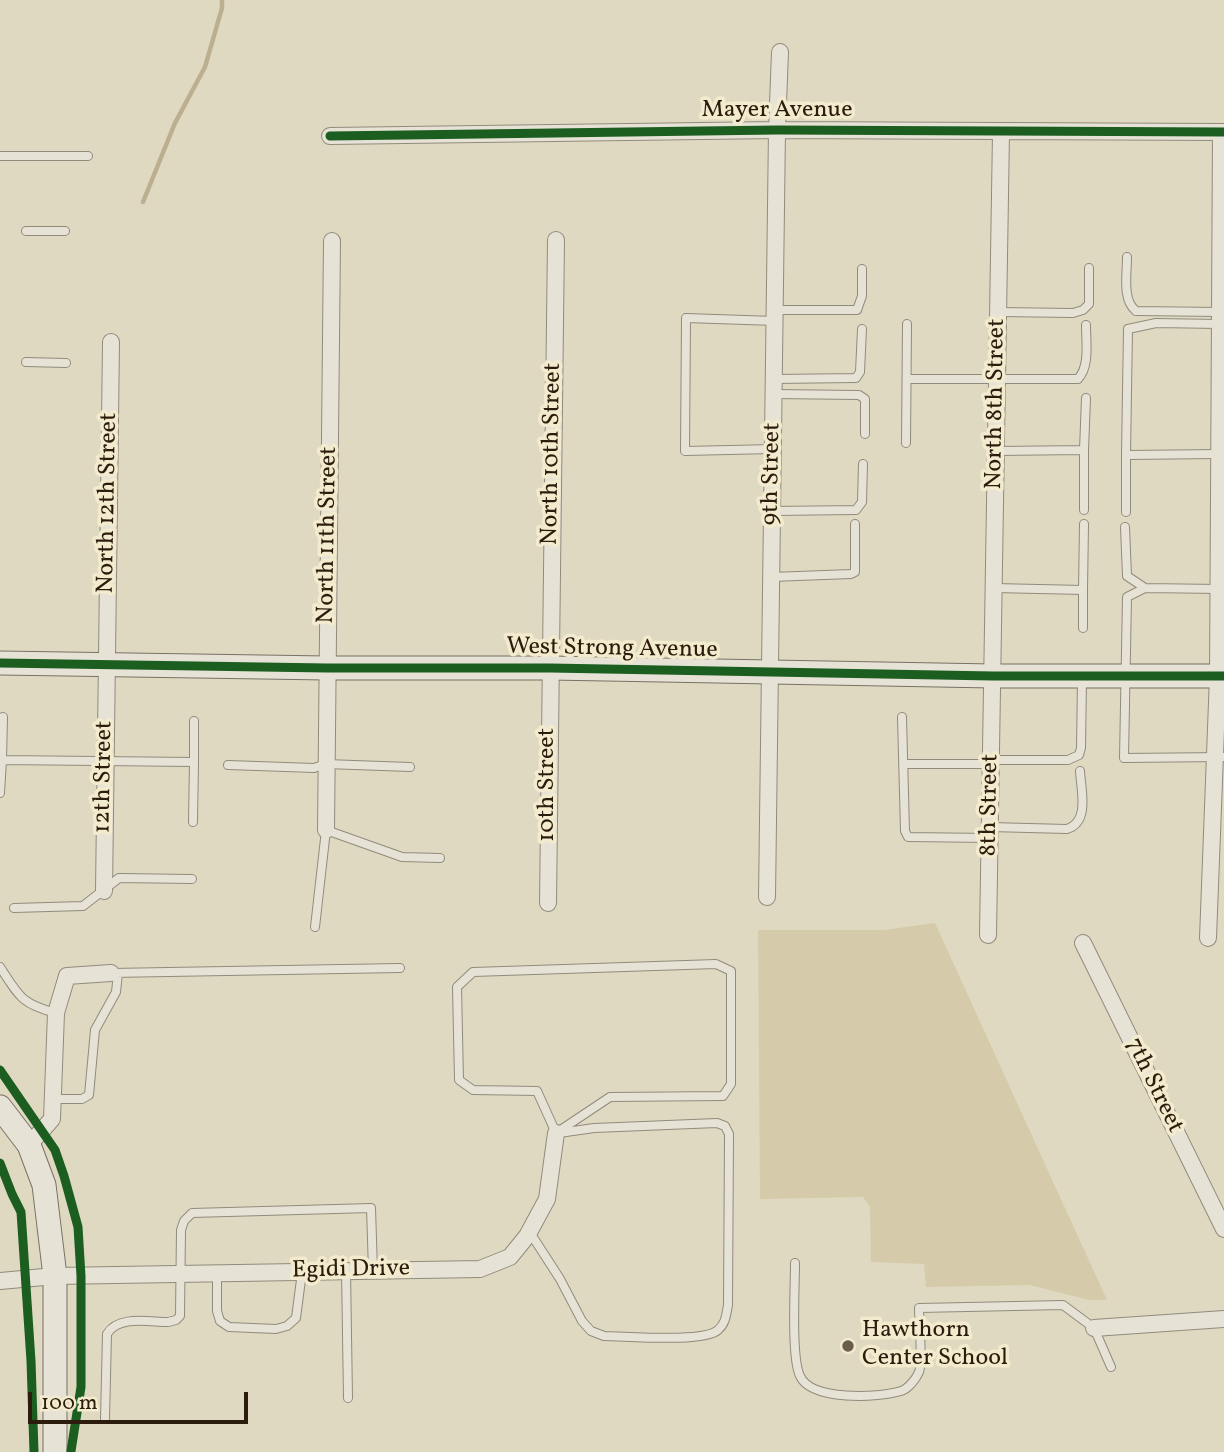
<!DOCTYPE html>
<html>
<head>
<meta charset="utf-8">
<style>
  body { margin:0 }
  #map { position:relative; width:1224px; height:1452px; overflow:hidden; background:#e0d9c1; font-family:Vollkorn,serif }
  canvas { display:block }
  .scale { position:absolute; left:28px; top:1392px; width:220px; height:32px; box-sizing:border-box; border:4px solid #2c1c0d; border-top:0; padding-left:9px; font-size:21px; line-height:24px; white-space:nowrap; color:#2c1c0d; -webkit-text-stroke:5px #f3ebce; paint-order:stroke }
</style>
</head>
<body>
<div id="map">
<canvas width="1224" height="1452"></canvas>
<div class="scale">100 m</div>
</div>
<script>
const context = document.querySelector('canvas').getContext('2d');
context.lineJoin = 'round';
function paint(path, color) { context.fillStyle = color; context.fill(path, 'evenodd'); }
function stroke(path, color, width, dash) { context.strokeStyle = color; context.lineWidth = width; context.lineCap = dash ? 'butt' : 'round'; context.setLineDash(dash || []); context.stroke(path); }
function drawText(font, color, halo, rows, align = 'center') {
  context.font = font + ' Vollkorn,serif'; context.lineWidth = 7; context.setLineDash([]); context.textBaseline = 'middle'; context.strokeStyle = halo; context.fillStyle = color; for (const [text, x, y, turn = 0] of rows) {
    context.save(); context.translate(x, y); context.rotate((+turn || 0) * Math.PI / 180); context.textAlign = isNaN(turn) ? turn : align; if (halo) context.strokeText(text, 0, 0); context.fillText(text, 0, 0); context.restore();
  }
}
paint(new Path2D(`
  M 935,923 L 1107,1300 L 1089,1300 L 1030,1285 L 926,1287 L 924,1264 L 871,1262 L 870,1207 L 863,1197 L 760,1199 L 758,930 L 884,930 Z`), '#d5cbaa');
stroke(new Path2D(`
  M 143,202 L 175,123 L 205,67 L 222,8 L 222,0`), '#bbaf90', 4.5);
const lane = new Path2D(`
  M 0,156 L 88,156
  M 26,231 L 65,231
  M 1127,257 C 1127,275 1122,300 1136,311 L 1220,312
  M 775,310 L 857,310 L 862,296 L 862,269
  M 999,312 L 1073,313 L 1083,310 L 1089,304 L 1089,268
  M 26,362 L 66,363
  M 774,379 L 856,378 L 860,372 L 862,329
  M 907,379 L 1078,379 C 1090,366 1086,343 1086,325
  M 774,394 L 859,395 L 865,399 L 865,434
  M 906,443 L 907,324
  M 773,449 L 685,451 L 686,318 L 775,321
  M 1084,450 L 1084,510
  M 996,451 L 1084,450 L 1086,398
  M 1219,454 L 1126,455 L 1128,329 L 1156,323 L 1220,324
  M 772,511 L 856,510 L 862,502 L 863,464
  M 1126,512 L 1126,455
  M 1125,527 L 1127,576 L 1145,588
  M 771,577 L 851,574 L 855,572 L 855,524
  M 994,588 L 1083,590 L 1083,628
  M 1219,589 L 1145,588 L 1127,597 L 1124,758 L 1224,757
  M 1083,590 L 1084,524
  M 902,717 L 905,831 L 908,837 L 990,838
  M 2,760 L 3,717
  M 991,760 L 1068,760 L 1079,755 L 1081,748 L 1082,679
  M 903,764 L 991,764
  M 228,765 L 314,768 L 326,764 L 410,767
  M 0,793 L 2,760 L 194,762 L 194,721
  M 193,822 L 194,762
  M 990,827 L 1067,829 C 1090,822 1081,790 1080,771
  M 14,908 L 83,906 L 119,878 L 192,879
  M 315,927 L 326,830 L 402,857 L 440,858
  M 716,964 L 731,971 L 731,1084 L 723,1096 L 610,1097 L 556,1133 L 537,1091 L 473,1090 L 459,1080 L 457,987 L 473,972 Z
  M 0,967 C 19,996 21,1004 56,1013
  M 111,973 L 400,968
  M 53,1099 L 82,1099 L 89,1095 L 95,1030 L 116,992 L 118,973
  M 529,1231 L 560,1279 L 582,1321 L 591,1331 L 604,1336 C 626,1336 704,1343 718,1330 C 726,1323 726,1315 728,1305 L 729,1134 L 725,1126 L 717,1123 L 594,1128 L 559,1133
  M 795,1263 C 795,1287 791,1358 800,1376 C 811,1401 878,1398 901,1391 C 908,1389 916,1379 919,1372 C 923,1363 919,1320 919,1308 L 1063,1305 L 1094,1328 L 1111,1367
  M 346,1271 L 348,1398
  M 217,1274 L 217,1311 L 220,1321 L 229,1327 L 276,1329 L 287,1326 L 296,1318 L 302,1272
  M 105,1419 L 107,1334 C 118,1315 149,1322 168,1322 L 176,1320 L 180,1316 L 181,1230 L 184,1221 L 192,1213 L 371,1208 L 373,1271`);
const street = new Path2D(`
  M 330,136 L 777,130 L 1224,132
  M 326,830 L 332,241
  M 104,891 L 111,342
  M 767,897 L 777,130 L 780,52
  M 548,903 L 556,240
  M 988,935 L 1001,133
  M 1208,938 L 1218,676 L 1221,132
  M 1083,943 L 1224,1229
  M 29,1145 L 52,1119 L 56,1013 L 67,976 L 111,973
  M 0,1281 L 55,1276 L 480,1269 L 510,1257 L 527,1236 L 547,1199 L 556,1133
  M 1094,1328 L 1224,1319`);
const secondary = new Path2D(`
  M 0,663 L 327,668 L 550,668 L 993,676 L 1224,676
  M 0,1107 L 29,1145 L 44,1185 L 55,1276 L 55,1452`);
stroke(lane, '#918b7c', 10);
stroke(street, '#918b7c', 18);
stroke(secondary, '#787164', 25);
stroke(lane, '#e6e2d6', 8);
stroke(street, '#e6e2d6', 16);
stroke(secondary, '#e6e2d6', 23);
stroke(new Path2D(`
  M 330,136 L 777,130 L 1224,132
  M 0,663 L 327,668 L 550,668 L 993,676 L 1224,676
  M 0,1070 L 55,1150 L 64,1176 L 78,1227 L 81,1276 L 81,1387 L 71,1451
  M 0,1163 L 12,1194 L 21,1212 L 31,1361 L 34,1452`), '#1b5e20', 9);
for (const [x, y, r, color] of [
  [848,1346,7,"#6b5e4c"]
]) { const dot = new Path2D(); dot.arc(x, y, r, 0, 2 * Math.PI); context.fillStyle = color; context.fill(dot); stroke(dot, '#f3ebce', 2.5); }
drawText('24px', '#2c1c0d', '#f3ebce', [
  ["Mayer Avenue",777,112],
  ["North 8th Street",997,404,-89],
  ["North 10th Street",553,454,-89],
  ["9th Street",773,474,-89],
  ["North 12th Street",109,503,-89],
  ["North 11th Street",329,535,-89],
  ["West Strong Avenue",612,650,1],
  ["12th Street",105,777,-89],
  ["10th Street",549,785,-90],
  ["8th Street",991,805,-89],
  ["7th Street",1153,1086,64],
  ["Egidi Drive",351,1271,-1]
]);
drawText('24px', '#2c1c0d', '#f3ebce', [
  ["Hawthorn",862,1332],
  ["Center School",862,1360]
], 'left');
</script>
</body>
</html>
